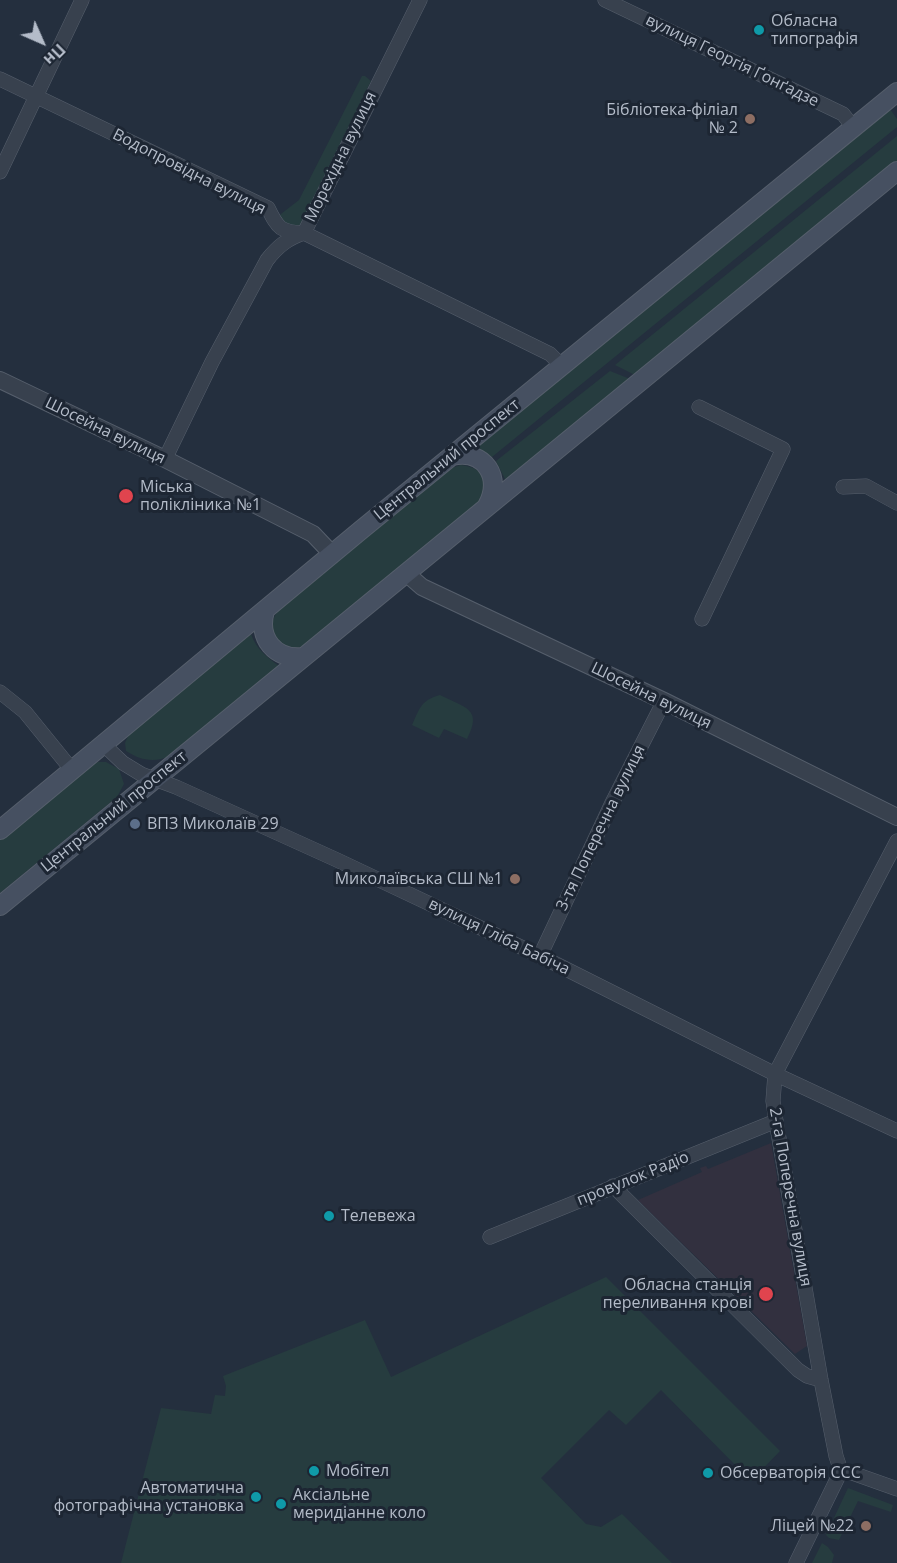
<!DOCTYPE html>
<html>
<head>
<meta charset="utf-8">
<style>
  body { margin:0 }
  #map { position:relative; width:897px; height:1563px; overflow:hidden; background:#242f3e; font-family:"Open Sans",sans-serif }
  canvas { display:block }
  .north { position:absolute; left:12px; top:12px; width:60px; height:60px; -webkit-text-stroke:4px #1d2633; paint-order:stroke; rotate:135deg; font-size:16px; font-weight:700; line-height:24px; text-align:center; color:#b4bcc9 }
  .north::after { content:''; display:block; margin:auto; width:21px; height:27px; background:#b4bcc9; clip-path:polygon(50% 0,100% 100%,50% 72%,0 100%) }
</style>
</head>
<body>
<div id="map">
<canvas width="897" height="1563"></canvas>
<div class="north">Пн</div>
</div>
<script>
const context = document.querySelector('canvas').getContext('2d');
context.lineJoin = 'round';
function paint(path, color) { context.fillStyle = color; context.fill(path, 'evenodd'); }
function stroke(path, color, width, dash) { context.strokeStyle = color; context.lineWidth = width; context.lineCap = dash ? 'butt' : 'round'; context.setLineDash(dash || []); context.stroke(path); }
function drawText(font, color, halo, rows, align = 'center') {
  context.font = font + ' "Open Sans",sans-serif'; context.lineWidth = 6; context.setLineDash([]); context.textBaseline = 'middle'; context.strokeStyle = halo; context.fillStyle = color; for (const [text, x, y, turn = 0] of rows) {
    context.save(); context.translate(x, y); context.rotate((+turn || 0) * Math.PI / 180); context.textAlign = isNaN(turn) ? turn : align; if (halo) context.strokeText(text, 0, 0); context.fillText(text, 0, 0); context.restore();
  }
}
paint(new Path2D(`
  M 771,1143 L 807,1346 L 795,1354 L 638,1200 L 702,1172 L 700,1168 L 706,1166 L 708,1169 Z`), '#32303f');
paint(new Path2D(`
  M 362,76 L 365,76 L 371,81 L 302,224 L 293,230 L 277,217 L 299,200 Z
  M 890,109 L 897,119 L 897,127 L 492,457 L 476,448 Z
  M 897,136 L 897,161 L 635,375 L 615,365 Z
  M 610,371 L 630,379 L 506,481 L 496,461 Z
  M 461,465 C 486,468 488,482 479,503 L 305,646 L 294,648 L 280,644 C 271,634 269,622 278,611 L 451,468 Z
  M 251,634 C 256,649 267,657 280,667 L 172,755 C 155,763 142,761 126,751 L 125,743 L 129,734 Z
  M 440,695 C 465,708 483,708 467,739 L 444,729 L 439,738 L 412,725 C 420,708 421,700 440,695 Z
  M 98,762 L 106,762 L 119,769 L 124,784 L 117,797 L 0,893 L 0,839 L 84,769 Z
  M 606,1277 L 780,1451 L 751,1481 L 661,1390 L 626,1425 L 609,1410 L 541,1478 L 586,1524 L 601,1527 L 622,1514 L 672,1563 L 121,1563 L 161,1408 L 211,1414 L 215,1395 L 225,1396 L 226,1386 L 223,1376 L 365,1320 L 391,1377 Z
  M 848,1488 L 893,1505 L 891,1512 L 858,1501 L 839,1540 L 829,1538 L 826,1535 Z
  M 822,1543 L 828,1547 L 834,1555 L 832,1563 L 812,1563 Z`), '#263c3f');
const minor = new Path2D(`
  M 605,0 L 843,114 L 853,127
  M 0,79 L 268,208 C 278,229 281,232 304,233 L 550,354 L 562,366
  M 0,172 L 82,0
  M 699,407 L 783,449 L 702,619
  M 165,459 L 212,362 L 267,260 C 278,246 287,239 304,233 L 420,0
  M 843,487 L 866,486 L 897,503
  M 0,692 L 25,712 L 72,770
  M 103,744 L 123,763 L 141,774 L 176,787 L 337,860 L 540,956 L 775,1074 L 897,1131
  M 540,956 L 612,803 L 664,701
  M 613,1186 L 798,1370 L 807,1376 L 821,1380
  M 490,1237 L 776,1121
  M 841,1471 L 836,1456 L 821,1380 L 776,1121 L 773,1101 L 775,1074 L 897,841
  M 841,1471 L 852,1473 L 897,1489
  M 796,1563 L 841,1471`);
const tertiary = new Path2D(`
  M 0,380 L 165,459 L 313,534 L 332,554
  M 406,573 L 422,587 L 664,701 L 897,817`);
const secondary = new Path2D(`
  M 452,456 C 485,449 503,478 487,506
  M 265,611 C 257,638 275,660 303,657
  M 0,830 L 361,530 L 897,92
  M 0,906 L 897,171`);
stroke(minor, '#565f6c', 15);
stroke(tertiary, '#565f6c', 18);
stroke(secondary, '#565f6c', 20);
stroke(minor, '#38414e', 14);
stroke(tertiary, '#38414e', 16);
stroke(secondary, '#465061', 18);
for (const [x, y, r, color] of [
  [759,30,6,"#0f9aa8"],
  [750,119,6,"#8d6e63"],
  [126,496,8,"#e0444e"],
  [135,824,6,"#5c6f8a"],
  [515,879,6,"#8d6e63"],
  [329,1216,6,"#0f9aa8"],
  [766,1294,8,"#e0444e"],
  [314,1471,6,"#0f9aa8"],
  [708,1473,6,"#0f9aa8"],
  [256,1497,6,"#0f9aa8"],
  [281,1504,6,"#0f9aa8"],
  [866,1526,6,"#8d6e63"]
]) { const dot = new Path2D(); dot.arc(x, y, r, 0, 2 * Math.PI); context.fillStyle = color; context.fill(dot); stroke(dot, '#1d2633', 2); }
drawText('16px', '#b4bcc9', '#1d2633', [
  ["Обласна",771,21],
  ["типографія",771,39],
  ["Бібліотека-філіал",738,110,"right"],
  ["№ 2",738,128,"right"],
  ["Міська",140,487],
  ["полікліника №1",140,505],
  ["ВПЗ Миколаїв 29",147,824],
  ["Миколаївська СШ №1",503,879,"right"],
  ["Телевежа",341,1216],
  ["Обласна станція",752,1285,"right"],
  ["переливання крові",752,1303,"right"],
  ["Мобітел",326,1471],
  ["Обсерваторія ССС",720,1473],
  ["Автоматична",244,1488,"right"],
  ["фотографічна установка",244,1506,"right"],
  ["Аксіальне",293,1495],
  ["меридіанне коло",293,1513],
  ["Ліцей №22",854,1526,"right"]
], 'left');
drawText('16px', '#b4bcc9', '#1d2633', [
  ["вулиця Георгія Ґонґадзе",732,61,26],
  ["Морехідна вулиця",341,157,-64],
  ["Водопровідна вулиця",189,172,27],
  ["Шосейна вулиця",105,431,26],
  ["Центральний проспект",447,460,-39],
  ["Шосейна вулиця",651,696,26],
  ["Центральний проспект",114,812,-39],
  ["3-тя Поперечна вулиця",601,828,-64],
  ["вулиця Гліба Бабіча",499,937,26],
  ["провулок Радіо",633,1179,-22],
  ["2-га Поперечна вулиця",790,1197,80]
]);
</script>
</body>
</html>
